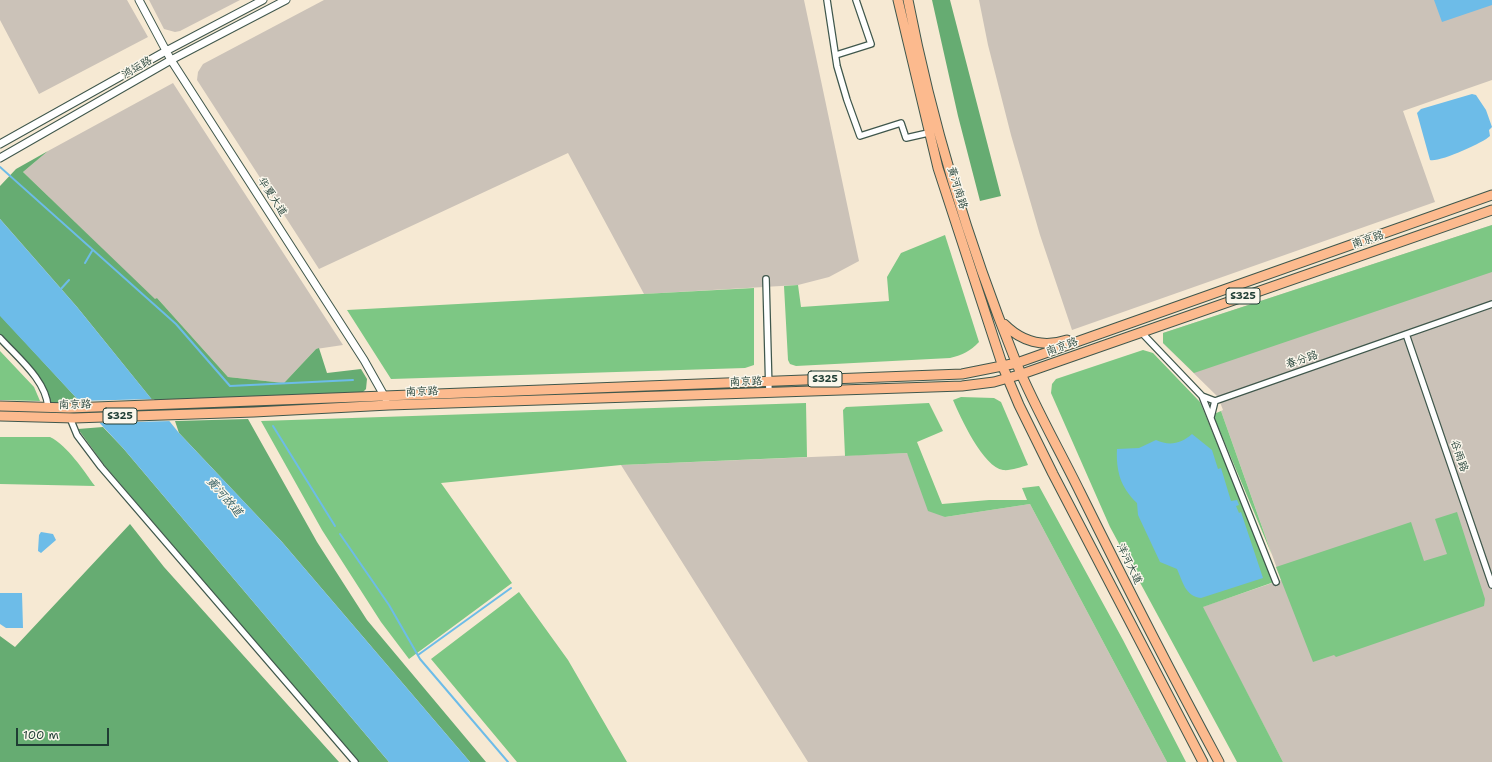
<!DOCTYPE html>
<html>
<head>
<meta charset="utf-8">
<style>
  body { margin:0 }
  #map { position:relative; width:1492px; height:762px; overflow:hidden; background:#f6e9d3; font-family:"Shantell Sans",sans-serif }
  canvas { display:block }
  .scale { position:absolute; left:16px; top:728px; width:93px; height:18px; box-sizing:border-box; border:2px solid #1f3d34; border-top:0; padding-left:5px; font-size:12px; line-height:14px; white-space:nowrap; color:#1f3d34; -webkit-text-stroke:3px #fbf7ec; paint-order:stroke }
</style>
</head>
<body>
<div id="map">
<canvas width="1492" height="762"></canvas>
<div class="scale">100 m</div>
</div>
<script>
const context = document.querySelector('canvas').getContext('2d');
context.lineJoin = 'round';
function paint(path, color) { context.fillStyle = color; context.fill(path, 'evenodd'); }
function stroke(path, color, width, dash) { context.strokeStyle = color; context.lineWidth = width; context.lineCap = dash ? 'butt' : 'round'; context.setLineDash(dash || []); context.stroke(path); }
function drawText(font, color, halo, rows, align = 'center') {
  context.font = font + ' "Shantell Sans","LXGW WenKai TC",sans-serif'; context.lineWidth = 3; context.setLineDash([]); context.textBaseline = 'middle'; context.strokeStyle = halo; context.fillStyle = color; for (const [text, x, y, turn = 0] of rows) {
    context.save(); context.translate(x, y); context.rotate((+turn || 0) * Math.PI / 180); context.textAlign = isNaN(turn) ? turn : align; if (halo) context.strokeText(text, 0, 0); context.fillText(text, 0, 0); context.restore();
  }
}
paint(new Path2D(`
  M 0,0 L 127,0 L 148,37 L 39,94 L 0,20 Z
  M 149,0 L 240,0 L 180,31 L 175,32 L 164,29 Z
  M 324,0 L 804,0 L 859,261 L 829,277 L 798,285 L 644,294 L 568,153 L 319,269 L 197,80 L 198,72 L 203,64 Z
  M 979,0 L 1492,0 L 1492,80 L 1403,111 L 1435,202 L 1072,330 L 1040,235 L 1011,135 L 988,45 Z
  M 173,83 L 343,345 L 316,349 L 284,383 L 228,377 L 157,298 L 155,300 L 23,172 L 48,151 Z
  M 1492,225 L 1492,762 L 1283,762 L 1202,607 L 1281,580 L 1221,411 L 1223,410 L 1218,397 L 1163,343 L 1163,333 Z
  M 907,453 L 945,517 L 1030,504 L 1167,762 L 808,762 L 621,465 Z`), '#cbc2b8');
paint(new Path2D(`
  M 1492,225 L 1492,272 L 1194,373 L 1163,343 L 1163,333 Z
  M 945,235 L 979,342 C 970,351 963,355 950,358 L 796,366 L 790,364 L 788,360 L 784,286 L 798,285 L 801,307 L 889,301 L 887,277 L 901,253 Z
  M 754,288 L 754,365 L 745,368 L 391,379 L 347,310 Z
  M 1143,350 L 1153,353 L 1200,402 L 1274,582 L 1203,607 L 1283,762 L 1237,762 L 1110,527 L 1051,393 L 1052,384 L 1056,379 Z
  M 0,351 L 34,387 L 40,401 L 0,400 Z
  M 961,397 L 994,398 L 1001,402 L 1028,465 C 1021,467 1010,471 1003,470 C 984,468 960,417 953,400 Z
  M 806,403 L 807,457 L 621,465 L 441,483 L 512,583 L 409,659 L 381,622 L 322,530 L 261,421 Z
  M 929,403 L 943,431 L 917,442 L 942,504 L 989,500 L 1027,500 L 1022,488 L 1039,486 L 1123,640 L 1186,762 L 1167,762 L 1030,504 L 945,517 L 928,511 L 907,453 L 845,456 L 843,410 L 846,407 Z
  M 1221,411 L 1272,555 L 1214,417 L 1214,414 Z
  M 0,437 L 50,437 C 68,446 83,470 95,486 L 0,484 Z
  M 1457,512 L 1485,599 L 1484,606 L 1336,657 L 1334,655 L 1313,662 L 1276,567 L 1411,522 L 1424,561 L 1447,554 L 1435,519 Z
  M 519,592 L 568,660 L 627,762 L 517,762 L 431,659 Z`), '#7dc784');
paint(new Path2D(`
  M 932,0 L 950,0 L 1001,196 L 980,201 L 958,116 Z
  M 48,151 L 23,172 L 155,299 L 157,298 L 228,377 L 284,383 L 316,349 L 319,348 L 327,373 L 361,369 L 367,379 L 366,389 L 362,393 L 153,401 L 77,307 L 0,219 L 0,186 L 16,169 Z
  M 0,315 L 82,404 L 50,405 C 49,380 17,353 0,335 Z
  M 248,419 L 317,542 L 367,620 L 486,762 L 470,762 L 282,542 L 179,433 L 175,421 Z
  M 103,427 L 123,448 L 389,762 L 359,762 L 105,466 L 78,429 Z
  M 130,524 L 164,567 L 339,762 L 0,762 L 0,636 L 15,647 Z`), '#66ac72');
paint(new Path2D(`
  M 1434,0 L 1492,0 L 1492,5 L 1442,22 Z
  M 1472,94 L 1476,95 L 1486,110 L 1492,127 L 1489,130 L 1490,136 C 1483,143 1438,163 1430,160 L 1417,113 L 1421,109 Z
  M 0,219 L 77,307 L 179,433 L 282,542 L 470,762 L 389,762 L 123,448 L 0,316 Z
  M 1192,434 L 1212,450 L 1218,469 L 1221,468 L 1231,501 L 1237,500 L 1239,505 L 1236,506 L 1239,513 L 1241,512 L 1263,578 L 1201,598 C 1185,596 1183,582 1177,569 L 1160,562 L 1138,515 L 1137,503 C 1120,487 1116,470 1117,449 L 1139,448 L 1156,440 C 1169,446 1181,444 1192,434 Z
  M 41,532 L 53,534 L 56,540 L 41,553 L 38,551 L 39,535 Z
  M 0,593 L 22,593 L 23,628 L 6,628 L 0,624 Z`), '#6dbce8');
paint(new Path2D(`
  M 154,399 L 172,421 L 97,423 L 76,401 Z`), '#f6e9d3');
stroke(new Path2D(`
  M 0,167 L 176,324 L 230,386 L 353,380
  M 85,263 L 92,251
  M 60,290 L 69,280
  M 273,426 L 335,526
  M 340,534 L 389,605 L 420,659 L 508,762
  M 418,655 L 511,588`), '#6dbce8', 2);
const minor = new Path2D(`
  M 827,0 L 837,66 L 847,100 L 860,136 L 901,123 L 906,138 L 928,133
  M 836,55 L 871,44 L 856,0
  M 766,279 L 769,393
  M 1141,332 L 1202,396 L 1215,401 L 1492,304
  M 1406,334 L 1492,585
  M 0,338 C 18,358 46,380 48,407
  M 1202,396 L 1276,582
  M 1211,417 L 1215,401
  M 70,418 L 77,435 L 101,467 L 355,762`);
const tertiary = new Path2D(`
  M 139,0 L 171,60 L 364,360 L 386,399
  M 0,144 L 166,51 L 263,0
  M 0,158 L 171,60 L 286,0`);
const primary = new Path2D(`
  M 898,0 L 938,168 L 1003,367 L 1019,405 L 1053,474 L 1203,762
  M 908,0 C 932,124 969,245 1016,362 C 1034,406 1059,449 1080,492 C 1125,583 1171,673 1219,762
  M 1004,324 C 1021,341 1043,348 1067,340
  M 0,406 L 69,408 L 962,374 L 1017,363 L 1492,195
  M 0,416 L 74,418 L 254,412 L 389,405 L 962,386 L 994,382 L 1022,374 L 1492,210`);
stroke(minor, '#3f574c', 8);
stroke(tertiary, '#3f574c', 9);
stroke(primary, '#3f574c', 11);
stroke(minor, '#fff', 5.5);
stroke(tertiary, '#fff', 7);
stroke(primary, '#fcba8e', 9);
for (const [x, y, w] of [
  [1243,296,34],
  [825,379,34],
  [120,416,34]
]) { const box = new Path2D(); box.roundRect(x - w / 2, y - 8, w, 16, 3); context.fillStyle = '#fbf7ec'; context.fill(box); stroke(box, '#1f3d34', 1); }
drawText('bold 10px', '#1f3d34', null, [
  ["S325",1243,296],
  ["S325",825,379],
  ["S325",120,416]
]);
drawText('11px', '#1f3d34', '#fbf7ec', [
  ["鸿运路",137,68,-30],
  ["黄河南路",957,188,73],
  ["华夏大道",272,197,57],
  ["南京路",1368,240,-19],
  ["南京路",1062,347,-20],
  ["春分路",1302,360,-19],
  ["南京路",746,382,-2],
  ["南京路",422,392,-2],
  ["南京路",75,405,-1],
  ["谷雨路",1459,456,71],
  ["洋河大道",1129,564,64]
]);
drawText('italic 12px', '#325d61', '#fbf7ec', [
  ["黄河故道",224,497,49]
]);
</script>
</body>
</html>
